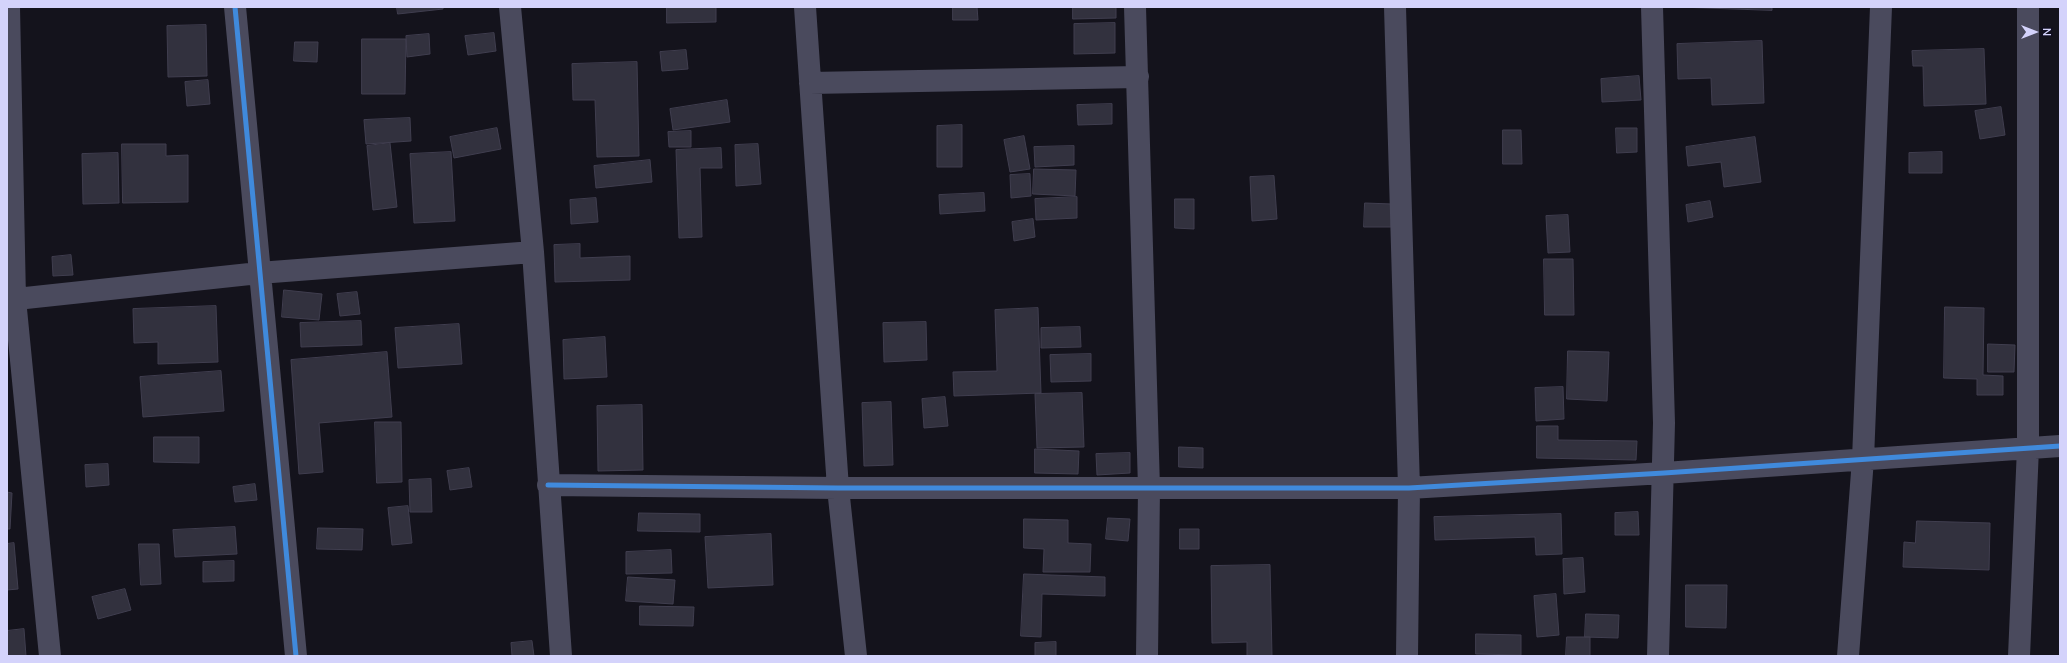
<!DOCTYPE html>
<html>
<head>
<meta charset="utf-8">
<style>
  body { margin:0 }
  #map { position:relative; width:2067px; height:663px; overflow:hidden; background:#14131c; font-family:Lato,sans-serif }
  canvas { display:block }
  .frame { position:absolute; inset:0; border:8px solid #d4d3fb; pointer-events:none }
  .north { position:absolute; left:2015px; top:12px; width:40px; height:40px; -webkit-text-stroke:3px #110f20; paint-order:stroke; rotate:90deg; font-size:11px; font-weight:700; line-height:16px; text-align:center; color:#d4d3fb }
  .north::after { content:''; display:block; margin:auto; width:14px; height:18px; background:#d4d3fb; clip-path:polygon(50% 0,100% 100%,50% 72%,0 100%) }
</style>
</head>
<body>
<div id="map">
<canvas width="2067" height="663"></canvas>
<div class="frame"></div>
<div class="north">N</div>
</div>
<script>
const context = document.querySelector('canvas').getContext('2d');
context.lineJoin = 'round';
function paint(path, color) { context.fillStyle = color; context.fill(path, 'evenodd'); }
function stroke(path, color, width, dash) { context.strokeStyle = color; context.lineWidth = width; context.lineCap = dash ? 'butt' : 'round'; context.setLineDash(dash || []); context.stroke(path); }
const building = new Path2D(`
  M 397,7 L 443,7 L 443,9 L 398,14 Z
  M 667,7 L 716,7 L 716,22 L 667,23 Z
  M 953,7 L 977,7 L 978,20 L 953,20 Z
  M 1073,7 L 1116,7 L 1116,18 L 1073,19 Z
  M 1679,7 L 1772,7 L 1772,10 Z
  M 1115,23 L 1115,53 L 1074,54 L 1074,24 Z
  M 206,25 L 207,76 L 168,77 L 167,26 Z
  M 494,33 L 496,51 L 468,55 L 465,36 Z
  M 429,34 L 430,54 L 407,57 L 406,36 Z
  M 362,39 L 406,39 L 405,94 L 362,94 Z
  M 1762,41 L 1764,103 L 1712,105 L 1711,78 L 1678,79 L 1677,44 Z
  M 295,42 L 318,42 L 317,62 L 294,61 Z
  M 1984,49 L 1986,104 L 1924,106 L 1923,66 L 1913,66 L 1912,51 Z
  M 686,50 L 688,69 L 662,71 L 660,52 Z
  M 637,62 L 639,156 L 597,157 L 595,100 L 573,100 L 572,64 Z
  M 1639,76 L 1641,100 L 1602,102 L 1601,79 Z
  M 208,80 L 210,104 L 187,106 L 185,82 Z
  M 727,100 L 730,122 L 673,130 L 670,109 Z
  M 1112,104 L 1112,124 L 1078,125 L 1077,105 Z
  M 2001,107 L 2005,135 L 1980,139 L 1975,111 Z
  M 410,118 L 411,141 L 366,144 L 364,120 Z
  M 962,125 L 962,167 L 937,167 L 937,126 Z
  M 497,128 L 501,149 L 454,158 L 450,137 Z
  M 1616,128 L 1637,128 L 1637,152 L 1617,153 Z
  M 1503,130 L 1521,130 L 1522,164 L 1503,164 Z
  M 691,131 L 691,147 L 669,147 L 668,132 Z
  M 1024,136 L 1030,169 L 1010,172 L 1004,140 Z
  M 1755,137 L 1761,182 L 1724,187 L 1721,162 L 1688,166 L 1686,147 Z
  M 390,143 L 397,207 L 373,210 L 367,146 Z
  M 122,144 L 166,144 L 166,156 L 188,155 L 188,202 L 123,203 Z
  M 758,144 L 761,184 L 736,186 L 735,145 Z
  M 1074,146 L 1074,165 L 1035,167 L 1034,147 Z
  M 721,148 L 722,168 L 700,168 L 702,237 L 679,238 L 676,150 Z
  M 451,152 L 455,221 L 414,223 L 410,154 Z
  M 1942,152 L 1942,173 L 1909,173 L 1909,153 Z
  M 118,153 L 119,203 L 83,204 L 82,154 Z
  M 650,160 L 652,182 L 596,188 L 594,166 Z
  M 1034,169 L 1076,170 L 1075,196 L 1033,194 Z
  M 1030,174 L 1031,196 L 1011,198 L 1010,175 Z
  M 1274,176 L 1277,219 L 1252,221 L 1250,177 Z
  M 984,193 L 985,211 L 940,214 L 939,195 Z
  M 1077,197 L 1077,218 L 1036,220 L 1035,199 Z
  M 596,198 L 598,222 L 571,224 L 570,200 Z
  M 1175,199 L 1194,199 L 1194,229 L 1175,228 Z
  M 1710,201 L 1713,217 L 1688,222 L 1686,205 Z
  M 1365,203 L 1392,204 L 1391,227 L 1364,227 Z
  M 1568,215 L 1570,252 L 1548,253 L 1546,216 Z
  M 1033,219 L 1035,237 L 1014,241 L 1012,222 Z
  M 580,244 L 580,258 L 630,256 L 630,280 L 555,282 L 554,245 Z
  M 71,255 L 73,275 L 53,276 L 52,257 Z
  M 1544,259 L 1573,259 L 1574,315 L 1545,315 Z
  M 284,290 L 322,294 L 319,320 L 282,317 Z
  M 357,292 L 360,314 L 340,316 L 337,294 Z
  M 216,306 L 218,362 L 158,364 L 158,342 L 134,343 L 133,309 Z
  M 1945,307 L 1984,308 L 1983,375 L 2003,376 L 2003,395 L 1977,395 L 1977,379 L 1944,378 Z
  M 1038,308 L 1041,393 L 954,396 L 953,372 L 997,371 L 995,310 Z
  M 361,321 L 362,345 L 301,347 L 300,323 Z
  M 926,322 L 927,360 L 884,362 L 883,323 Z
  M 459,324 L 462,364 L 398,368 L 395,328 Z
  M 1080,327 L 1081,347 L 1041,348 L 1041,328 Z
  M 605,337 L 607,377 L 564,379 L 563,340 Z
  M 1988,344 L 2015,345 L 2014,372 L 1988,372 Z
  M 1568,351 L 1609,352 L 1607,401 L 1567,399 Z
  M 387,352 L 392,417 L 319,423 L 323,472 L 299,474 L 291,360 Z
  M 1091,354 L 1091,381 L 1051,382 L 1050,355 Z
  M 221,371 L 224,411 L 143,417 L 140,377 Z
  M 1563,387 L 1564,419 L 1536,421 L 1535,388 Z
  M 1082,393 L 1084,447 L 1037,448 L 1035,394 Z
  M 945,397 L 948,426 L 924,428 L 922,399 Z
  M 891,402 L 893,465 L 864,466 L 862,403 Z
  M 642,405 L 643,470 L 598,471 L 597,406 Z
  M 375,422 L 401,422 L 402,482 L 377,483 Z
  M 1537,426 L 1558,426 L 1558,440 L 1637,441 L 1636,460 L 1537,458 Z
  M 154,437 L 199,437 L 199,463 L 154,462 Z
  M 1179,447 L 1203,448 L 1203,468 L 1179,467 Z
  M 1035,449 L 1079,451 L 1078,474 L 1035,473 Z
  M 1130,453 L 1130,473 L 1097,475 L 1096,454 Z
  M 108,464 L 109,485 L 86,487 L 85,465 Z
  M 469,468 L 472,487 L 450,490 L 447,471 Z
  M 431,479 L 432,512 L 410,512 L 409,480 Z
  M 255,484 L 257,500 L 235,502 L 233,487 Z
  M 7,492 L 12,493 L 10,529 L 7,529 Z
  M 408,506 L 412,543 L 392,545 L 388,508 Z
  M 1638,512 L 1639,535 L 1615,535 L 1615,513 Z
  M 639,513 L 700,514 L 700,532 L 638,531 Z
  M 1561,514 L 1562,554 L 1536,555 L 1535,537 L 1435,540 L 1434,517 Z
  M 1108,518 L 1130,519 L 1128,541 L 1106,539 Z
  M 1024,519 L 1068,520 L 1068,543 L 1091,544 L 1090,572 L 1043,572 L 1044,549 L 1024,548 Z
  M 1917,521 L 1990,523 L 1989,570 L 1903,567 L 1904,542 L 1915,543 Z
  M 235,527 L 237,554 L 175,557 L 173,530 Z
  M 318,528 L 363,529 L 362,550 L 317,549 Z
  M 1180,529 L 1199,529 L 1199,549 L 1180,549 Z
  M 771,534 L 773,585 L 708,588 L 705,537 Z
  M 14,543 L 18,589 L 7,590 L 7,544 Z
  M 139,544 L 159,544 L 161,584 L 141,585 Z
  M 671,550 L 672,573 L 626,574 L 626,552 Z
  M 1583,558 L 1585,592 L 1564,594 L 1563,559 Z
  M 234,561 L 234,581 L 203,582 L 203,562 Z
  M 1270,565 L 1272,656 L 1247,656 L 1247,642 L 1212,643 L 1211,566 Z
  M 1024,574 L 1105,577 L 1105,596 L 1042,594 L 1041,637 L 1021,636 Z
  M 628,577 L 675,580 L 673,604 L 626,601 Z
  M 1686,585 L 1727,585 L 1726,628 L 1686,627 Z
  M 125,589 L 131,610 L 98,619 L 92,597 Z
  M 1556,594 L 1559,635 L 1537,637 L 1534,596 Z
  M 640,606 L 694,607 L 693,626 L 640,625 Z
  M 1586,614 L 1619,615 L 1618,638 L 1585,637 Z
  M 24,629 L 26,656 L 7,656 L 7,631 Z
  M 1476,634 L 1521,635 L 1521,655 L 1476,654 Z
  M 1567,637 L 1590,637 L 1590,656 L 1566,656 Z
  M 532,641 L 534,656 L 512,656 L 511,643 Z
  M 1056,642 L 1056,656 L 1035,656 L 1035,643 Z`);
paint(building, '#32313e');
stroke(building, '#403e4f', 1);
stroke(new Path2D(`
  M 9,7 L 15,299 L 50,656
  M 235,7 L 296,656
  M 510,7 L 533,252 L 561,656
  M 805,7 L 838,488 L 856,656
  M 1135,7 L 1149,488 L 1147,656
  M 1395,7 L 1409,488 L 1407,656
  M 1652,7 L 1664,423 L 1658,656
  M 810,83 L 1138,77
  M 7,300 L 259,273 L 533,252
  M 548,485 L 838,488 L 1409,488 L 1664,473 L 2060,446
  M 1848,656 L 1863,459 L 1881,7
  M 2019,656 L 2028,448 L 2028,7`), '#4a4a5d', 22);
stroke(new Path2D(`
  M 235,7 L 296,656
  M 548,485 L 838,488 L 1409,488 L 1664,473 L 2060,446`), '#408adc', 5);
</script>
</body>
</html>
